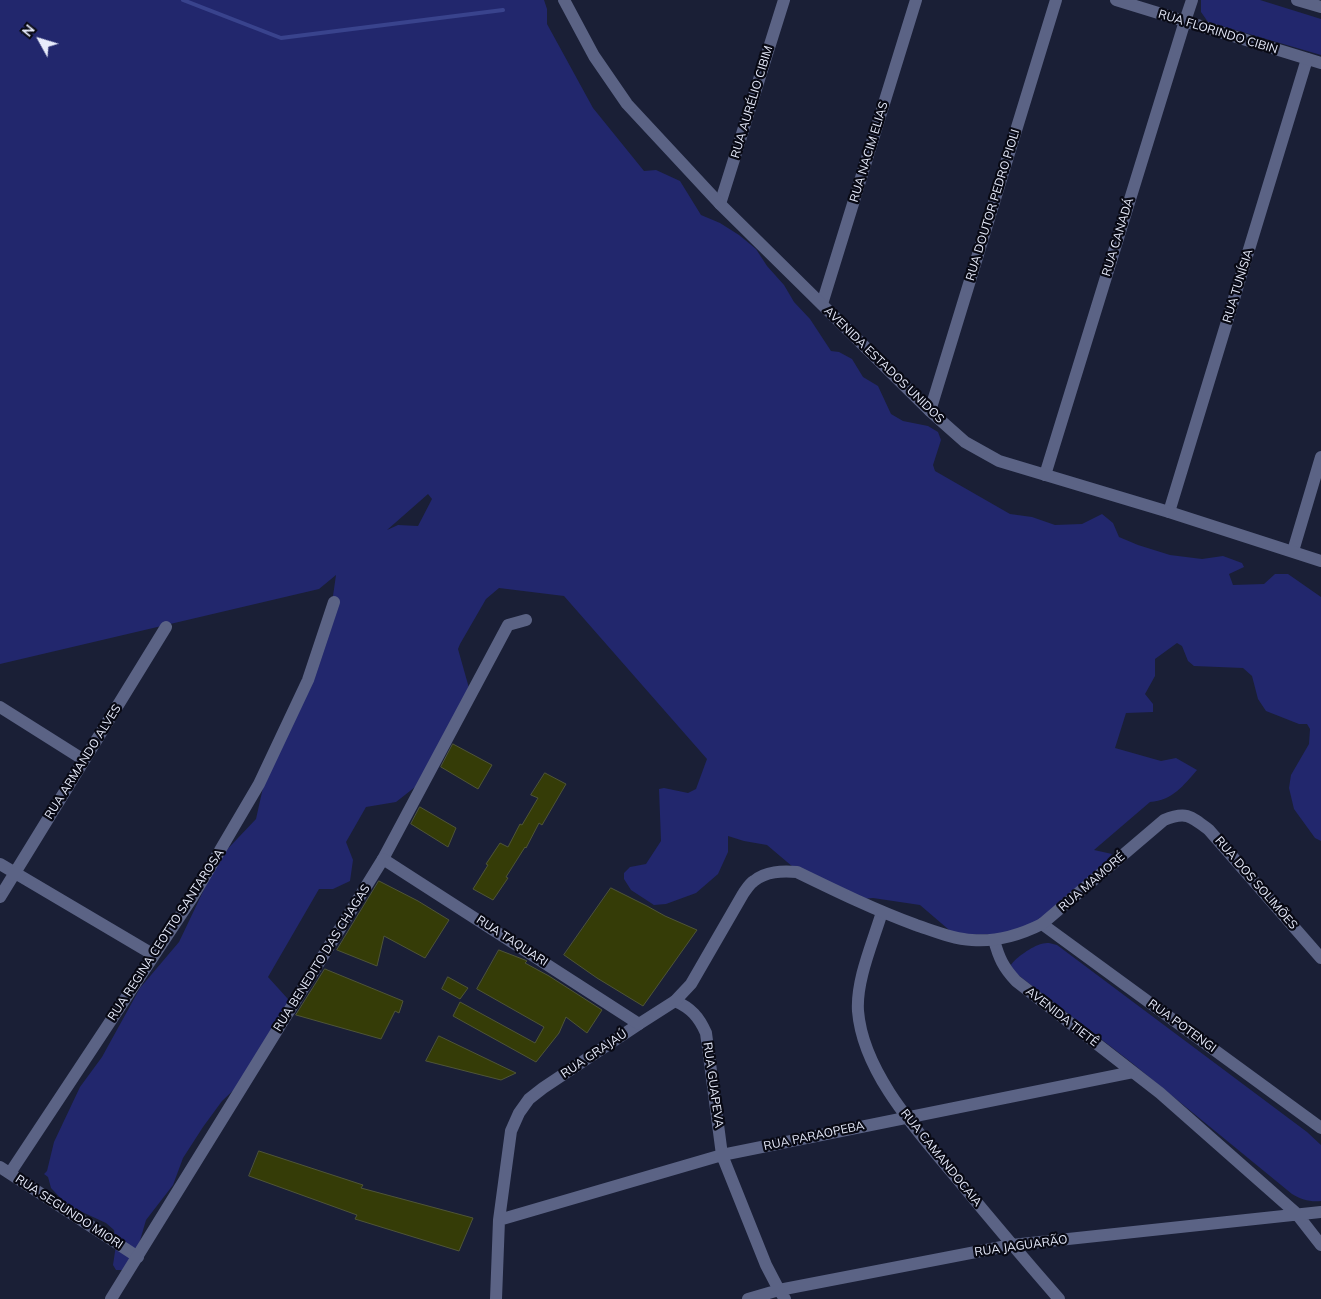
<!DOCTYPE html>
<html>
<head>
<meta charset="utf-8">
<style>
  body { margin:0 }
  #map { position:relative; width:1321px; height:1299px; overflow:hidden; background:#1a1f36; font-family:Mulish,sans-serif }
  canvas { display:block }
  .north { position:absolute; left:15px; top:15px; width:50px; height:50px; -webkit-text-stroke:4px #080914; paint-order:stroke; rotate:309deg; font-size:14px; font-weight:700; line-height:20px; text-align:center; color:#e7ebfb }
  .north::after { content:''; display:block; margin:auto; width:18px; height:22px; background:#e7ebfb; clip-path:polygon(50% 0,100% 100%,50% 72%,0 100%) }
</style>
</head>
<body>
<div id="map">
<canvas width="1321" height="1299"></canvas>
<div class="north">N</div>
</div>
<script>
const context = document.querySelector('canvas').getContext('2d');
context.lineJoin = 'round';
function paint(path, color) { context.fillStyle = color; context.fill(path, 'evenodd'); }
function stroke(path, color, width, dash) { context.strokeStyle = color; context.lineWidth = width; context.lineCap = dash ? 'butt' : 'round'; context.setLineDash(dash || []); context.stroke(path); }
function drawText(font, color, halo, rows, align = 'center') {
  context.font = font + ' Mulish,sans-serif'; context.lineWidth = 4.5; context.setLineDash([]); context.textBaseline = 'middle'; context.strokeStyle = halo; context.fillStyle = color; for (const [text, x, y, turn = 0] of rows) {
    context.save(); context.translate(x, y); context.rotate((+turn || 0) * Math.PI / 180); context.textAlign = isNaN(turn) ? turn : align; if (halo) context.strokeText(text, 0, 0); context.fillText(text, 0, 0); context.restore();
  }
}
paint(new Path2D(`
  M 0,0 L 544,0 L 547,9 L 547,24 L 593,108 L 644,171 L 656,170 L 680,181 L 701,215 L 720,223 L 739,235 L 756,249 L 767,266 L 784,285 L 794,302 L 810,319 L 831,351 L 839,352 L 852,359 L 863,377 L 878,386 L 891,414 L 903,421 L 928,426 L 938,432 L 941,440 L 933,465 L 935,471 L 1010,514 L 1032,517 L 1055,525 L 1082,524 L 1102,514 L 1113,523 L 1119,537 L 1138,545 L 1170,555 L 1202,559 L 1223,556 L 1242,563 L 1244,567 L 1229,574 L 1233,585 L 1264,584 L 1275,574 L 1288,574 L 1321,597 L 1321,841 L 1315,838 L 1294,809 L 1289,788 L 1291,775 L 1309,744 L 1310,729 L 1307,724 L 1299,724 L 1266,711 L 1258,699 L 1252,676 L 1243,668 L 1194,666 L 1188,661 L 1182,646 L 1177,643 L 1155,659 L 1155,676 L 1145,694 L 1153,704 L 1153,712 L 1126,713 L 1115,748 L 1161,761 L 1176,758 L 1197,770 C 1183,786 1173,800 1150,802 L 1094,850 L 1112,854 L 1081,890 L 1047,919 L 1003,934 L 955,935 L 920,905 L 873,898 L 851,900 L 806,878 L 767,845 L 744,841 L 728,836 L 728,852 L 718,874 L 696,893 L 666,904 L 654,905 L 631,890 L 624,879 L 624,873 L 630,867 L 646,864 L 661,841 L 659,789 L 664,788 L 688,793 L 696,789 L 707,759 L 564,596 L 499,588 L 486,599 L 460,644 L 458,649 L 469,688 L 424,780 L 396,802 L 366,807 L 346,842 L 353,860 L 350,881 L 333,889 L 319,889 L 268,977 L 297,1009 L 259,1066 L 222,1101 L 203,1127 L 183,1158 L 173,1185 L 146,1220 L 139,1244 L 123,1270 L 116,1270 L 113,1265 L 116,1245 L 114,1230 L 106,1223 L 67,1205 L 51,1188 L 48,1177 L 44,1174 L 47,1171 L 54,1142 L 80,1087 L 102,1057 L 140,988 L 179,942 L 219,858 L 256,819 L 264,783 L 331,610 L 336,575 L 319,589 L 0,664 ZM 428,494 L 432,499 L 418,526 L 398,525 L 387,530 Z
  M 1201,0 L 1260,0 L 1321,19 L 1321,55 L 1208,22 L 1201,12 Z
  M 1049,943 L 1057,945 L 1307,1132 L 1321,1145 L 1321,1201 C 1310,1202 1302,1200 1292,1194 L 1132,1063 L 1013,971 L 1011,965 C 1015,958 1033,946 1041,944 C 1044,943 1046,943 1049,943 Z`), '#22276d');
stroke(new Path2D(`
  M 183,0 L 281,38 L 503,10`), '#39438d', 4);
const building = new Path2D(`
  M 453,744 L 492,765 L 478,789 L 441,767 Z
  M 545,773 L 566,784 L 542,825 L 539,823 L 526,848 L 525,847 L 506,877 L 508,878 L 493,900 L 473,889 L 488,865 L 486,864 L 500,843 L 508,847 L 520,824 L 522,825 L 538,798 L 531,795 Z
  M 420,807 L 456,828 L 448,847 L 411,824 Z
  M 379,881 L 418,901 L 449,920 L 425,958 L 384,936 L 377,966 L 337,950 Z
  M 611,888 L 647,906 L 665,916 L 697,930 L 643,1006 L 597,978 L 564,955 Z
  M 499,950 L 525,960 L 527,961 L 525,963 L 549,976 L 602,1010 L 587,1033 L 566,1017 L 559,1033 L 536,1062 L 453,1016 L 460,1002 L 535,1043 L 544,1027 L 477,989 Z
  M 325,969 L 403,1001 L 399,1013 L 395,1011 L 381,1039 L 296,1015 Z
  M 448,977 L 468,988 L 460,999 L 442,989 Z
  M 439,1036 L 516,1073 L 501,1080 L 426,1061 Z
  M 259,1151 L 363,1185 L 361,1188 L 473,1218 L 459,1251 L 355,1219 L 357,1215 L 249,1176 Z`);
paint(building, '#353c07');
stroke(building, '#4f5538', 1);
stroke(new Path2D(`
  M 720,204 L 784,0
  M 822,304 L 916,0
  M 930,411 L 1056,0
  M 1045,475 L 1185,21 L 1192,0
  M 1169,512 L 1307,59
  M 1293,551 L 1321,457
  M 0,707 L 84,760
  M 383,859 L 508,625 L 526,620
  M 0,864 L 154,955
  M 0,897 L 166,627
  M 882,912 C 873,942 856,980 858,1011 C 863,1074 920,1134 959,1181 C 992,1221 1025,1260 1059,1299
  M 1042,924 L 1321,1128
  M 994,940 C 999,958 1003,967 1016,981 L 1160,1093 L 1296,1213 L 1321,1245
  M 675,1001 C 691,1008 699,1017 706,1033 L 722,1155 L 766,1265 L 779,1290 L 785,1299
  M 0,1167 L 138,1257
  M 10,1173 L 192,898 L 259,784 L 308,680 L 334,602
  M 499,1220 L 722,1155 L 1133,1072
  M 496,1299 L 499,1220 L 511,1131 L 519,1113 L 529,1099 L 543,1088 L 639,1024
  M 748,1299 L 779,1290 L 1012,1245 L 1321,1212`), '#5b6385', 12);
stroke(new Path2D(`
  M 564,0 L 594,56 L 627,104 L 720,204 L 930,411 L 965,442 L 999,461 L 1169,512 L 1321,561
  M 1116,0 L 1321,63
  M 1297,0 L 1321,7
  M 111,1299 L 383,859 L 639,1024 L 675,1001 L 691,984 L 743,894 C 746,890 749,884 754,881 C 766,871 782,871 797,872 C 836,891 875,910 916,925 C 934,931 953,939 972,940 C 997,942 1020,935 1042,924 L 1164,820 C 1186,811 1191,816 1209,830 L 1321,958`), '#5b6385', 12);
drawText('12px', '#e7ebfb', '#080914', [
  ["RUA FLORINDO CIBIN",1218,32,17],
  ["RUA AURÉLIO CIBIM",752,102,-73],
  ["RUA NACIM ELIAS",869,152,-73],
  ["RUA DOUTOR PEDRO PIOLI",993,205,-73],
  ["RUA CANADÁ",1118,237,-73],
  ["RUA TUNÍSIA",1238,286,-73],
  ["AVENIDA ESTADOS UNIDOS",884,365,44],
  ["RUA ARMANDO ALVES",83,762,-58],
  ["RUA MAMORÉ",1092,882,-41],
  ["RUA DOS SOLIMÕES",1256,883,49],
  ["RUA REGINA CEOTTO SANTAROSA",166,935,-57],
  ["RUA TAQUARI",512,941,33],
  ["RUA BENEDITO DAS CHAGAS",322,958,-58],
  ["AVENIDA TIETÊ",1062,1017,38],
  ["RUA POTENGI",1182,1026,36],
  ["RUA GRAJAÚ",594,1054,-34],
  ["RUA GUAPEVA",713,1085,82],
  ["RUA PARAOPEBA",814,1136,-12],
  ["RUA CAMANDOCAIA",941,1158,51],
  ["RUA SEGUNDO MIORI",69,1212,33],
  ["RUA JAGUARÃO",1021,1246,-8]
]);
</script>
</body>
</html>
